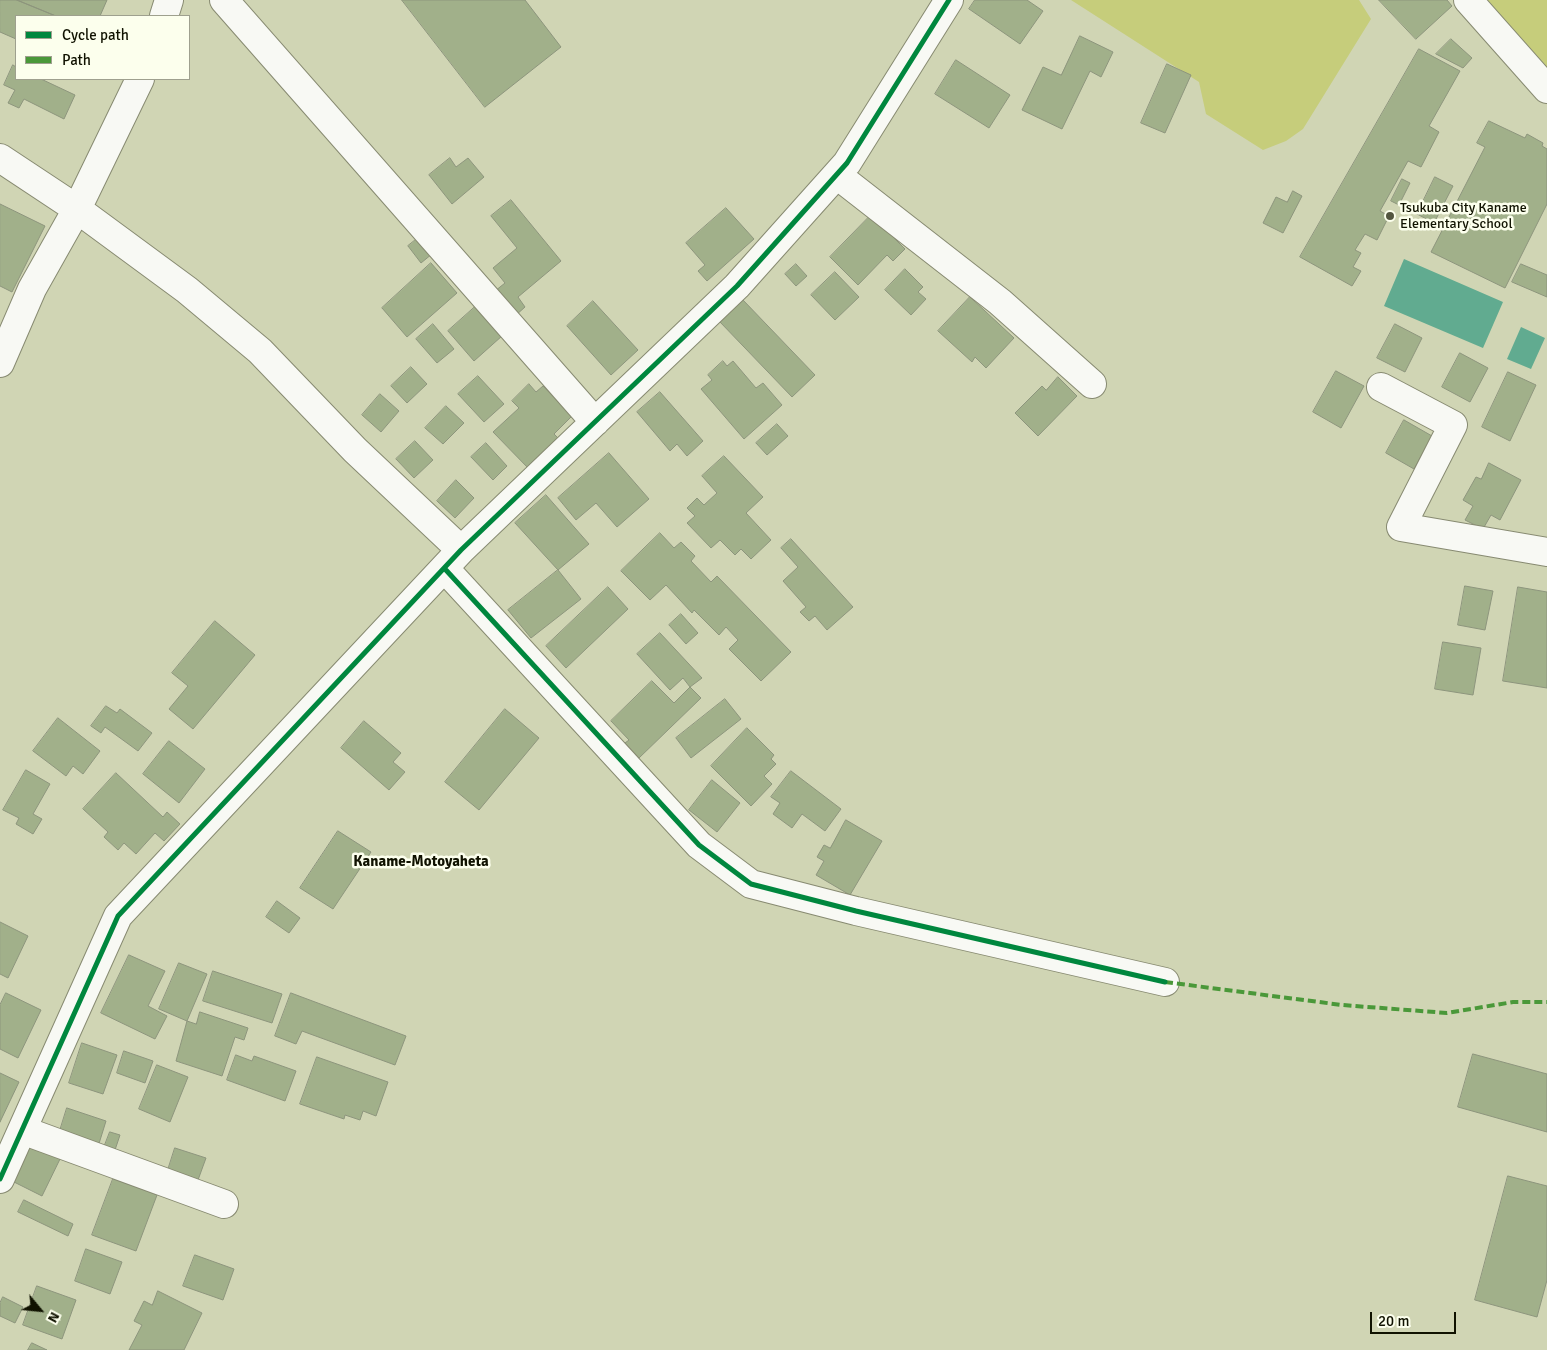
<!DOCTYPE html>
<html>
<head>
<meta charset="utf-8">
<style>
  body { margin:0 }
  #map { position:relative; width:1547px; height:1350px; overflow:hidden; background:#d0d5b4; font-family:Signika,sans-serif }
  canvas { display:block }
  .legend { position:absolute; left:15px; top:15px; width:175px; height:65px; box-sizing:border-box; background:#fcffed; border:1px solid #9ea08e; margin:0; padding:6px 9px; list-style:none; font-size:15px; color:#101200 }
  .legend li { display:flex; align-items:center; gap:10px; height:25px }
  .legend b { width:25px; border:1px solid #9ea08e }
  .north { position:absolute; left:15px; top:1285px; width:50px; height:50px; -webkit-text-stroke:4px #fcffed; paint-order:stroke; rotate:118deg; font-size:14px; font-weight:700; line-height:20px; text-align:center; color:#101200 }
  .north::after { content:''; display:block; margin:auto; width:18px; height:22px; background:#101200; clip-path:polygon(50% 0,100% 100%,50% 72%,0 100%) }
  .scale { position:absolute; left:1370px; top:1312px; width:86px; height:22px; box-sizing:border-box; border:2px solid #101200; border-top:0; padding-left:6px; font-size:15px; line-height:18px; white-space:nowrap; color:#101200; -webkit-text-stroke:4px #fcffed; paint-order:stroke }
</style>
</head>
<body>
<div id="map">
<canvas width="1547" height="1350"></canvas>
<ul class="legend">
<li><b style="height:6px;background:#00873e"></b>Cycle path</li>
<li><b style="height:6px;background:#4a9839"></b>Path</li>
</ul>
<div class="north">N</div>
<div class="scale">20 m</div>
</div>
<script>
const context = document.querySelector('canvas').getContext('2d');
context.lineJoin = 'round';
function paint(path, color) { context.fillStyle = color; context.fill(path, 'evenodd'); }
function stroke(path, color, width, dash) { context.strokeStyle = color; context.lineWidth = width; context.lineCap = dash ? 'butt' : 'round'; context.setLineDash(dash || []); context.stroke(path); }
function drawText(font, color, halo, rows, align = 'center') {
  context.font = font + ' Signika,sans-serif'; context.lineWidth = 5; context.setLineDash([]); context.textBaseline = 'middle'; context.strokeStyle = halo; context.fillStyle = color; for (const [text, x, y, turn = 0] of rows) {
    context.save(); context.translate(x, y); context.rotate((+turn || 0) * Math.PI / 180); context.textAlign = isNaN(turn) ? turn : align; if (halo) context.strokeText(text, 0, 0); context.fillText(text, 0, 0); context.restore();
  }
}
paint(new Path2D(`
  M 1071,0 L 1359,0 L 1371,19 L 1303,129 L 1286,141 L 1263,150 L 1206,114 L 1199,82 Z
  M 1480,0 L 1547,0 L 1547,76 Z`), '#c6cd7b');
paint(new Path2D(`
  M 1404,259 L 1503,302 L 1483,348 L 1384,306 Z
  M 1521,327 L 1545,338 L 1531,369 L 1507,359 Z`), '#61ab90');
const building = new Path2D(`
  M 0,0 L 17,0 L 56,16 L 16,16 L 16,39 L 0,32 Z
  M 17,0 L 107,0 L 100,16 L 56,16 Z
  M 402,0 L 525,0 L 561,47 L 485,107 Z
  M 975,0 L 1027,0 L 1043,11 L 1020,44 L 969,9 Z
  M 1379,0 L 1447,0 L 1452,6 L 1416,39 Z
  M 1080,36 L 1113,52 L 1101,77 L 1090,71 L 1062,129 L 1022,110 L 1043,67 L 1061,75 Z
  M 1451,39 L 1472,58 L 1463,68 L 1436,54 Z
  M 1419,49 L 1460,71 L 1429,126 L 1439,132 L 1421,167 L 1408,161 L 1380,211 L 1389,216 L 1377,240 L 1365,234 L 1355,250 L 1361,253 L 1353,267 L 1361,271 L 1352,286 L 1300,257 Z
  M 956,60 L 1010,95 L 989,128 L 935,94 Z
  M 1167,64 L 1191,75 L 1165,133 L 1141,123 Z
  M 13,65 L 16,67 L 16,79 L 41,79 L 75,95 L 64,119 L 24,99 L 19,108 L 8,103 L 15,90 L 4,85 Z
  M 1489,121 L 1525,138 L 1527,134 L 1543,143 L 1542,146 L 1547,149 L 1547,204 L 1505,288 L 1431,252 L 1485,147 L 1477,143 Z
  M 450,158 L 456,167 L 468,158 L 484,177 L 452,204 L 429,175 Z
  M 1435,177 L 1453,186 L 1434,223 L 1417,214 Z
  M 1402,179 L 1410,183 L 1399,205 L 1391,201 Z
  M 1293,191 L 1302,196 L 1283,233 L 1263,223 L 1276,197 L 1287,202 Z
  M 511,200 L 561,261 L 518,297 L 525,307 L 515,316 L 495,291 L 505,283 L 493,268 L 517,248 L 491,216 Z
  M 0,204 L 45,226 L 12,292 L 0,286 Z
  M 726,208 L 754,239 L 707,281 L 698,271 L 705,265 L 686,243 Z
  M 871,215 L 905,249 L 893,261 L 887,255 L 858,285 L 830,257 Z
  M 418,238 L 432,254 L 421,263 L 408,246 Z
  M 431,263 L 457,293 L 407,337 L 382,308 Z
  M 796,264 L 807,276 L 796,286 L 785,274 Z
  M 1521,264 L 1547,275 L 1547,297 L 1512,282 Z
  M 905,269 L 923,287 L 918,292 L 926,299 L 911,315 L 885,290 Z
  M 835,272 L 859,297 L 835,320 L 811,295 Z
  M 970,297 L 1014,338 L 986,368 L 975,357 L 972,362 L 938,331 Z
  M 743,300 L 815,375 L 792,397 L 720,322 Z
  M 593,301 L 638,350 L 611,375 L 567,326 Z
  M 476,306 L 502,336 L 474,361 L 448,331 Z
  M 433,324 L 454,349 L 437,363 L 416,339 Z
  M 1395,324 L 1422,338 L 1405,372 L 1377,358 Z
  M 1460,353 L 1488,368 L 1470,402 L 1442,387 Z
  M 723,361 L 727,366 L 733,361 L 756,388 L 763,383 L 782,405 L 744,439 L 701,389 L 712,380 L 708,375 Z
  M 411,367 L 427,384 L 407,403 L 391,386 Z
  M 1336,371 L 1364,386 L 1341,428 L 1313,412 Z
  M 1508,372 L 1536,385 L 1510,441 L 1482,427 Z
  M 478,376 L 504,404 L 484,422 L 458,394 Z
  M 1058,377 L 1077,396 L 1038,436 L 1015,413 L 1042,386 L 1046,390 Z
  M 529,384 L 536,392 L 543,386 L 572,416 L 554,434 L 560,440 L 529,469 L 493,432 L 519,408 L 512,401 Z
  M 660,392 L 703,441 L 687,456 L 677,444 L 670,451 L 637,412 Z
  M 380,394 L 399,411 L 381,432 L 362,415 Z
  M 446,406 L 464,423 L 443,444 L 425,428 Z
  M 1404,420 L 1432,436 L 1414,469 L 1386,453 Z
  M 777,424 L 788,436 L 767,455 L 756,443 Z
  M 415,441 L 433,460 L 414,478 L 396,459 Z
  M 486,443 L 507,466 L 493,480 L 471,457 Z
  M 609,453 L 649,499 L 617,527 L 596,503 L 576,520 L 558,498 Z
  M 724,456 L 763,497 L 746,513 L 771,540 L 751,559 L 741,549 L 735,555 L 720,540 L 711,548 L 687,523 L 695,516 L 687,508 L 697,498 L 704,505 L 717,493 L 702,476 Z
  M 1489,463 L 1521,480 L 1500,520 L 1491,515 L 1483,529 L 1465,520 L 1473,506 L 1463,500 L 1476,477 L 1481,479 Z
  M 456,480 L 474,498 L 455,518 L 437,501 Z
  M 546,495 L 589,544 L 558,570 L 515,523 Z
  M 660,533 L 674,548 L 681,542 L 695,556 L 691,561 L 711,582 L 717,576 L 791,652 L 761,681 L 729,649 L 738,640 L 726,627 L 719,635 L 694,610 L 692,613 L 666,585 L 650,600 L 621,571 Z
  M 791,539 L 853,607 L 827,630 L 815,616 L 809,621 L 800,612 L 806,607 L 783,581 L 798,567 L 781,548 Z
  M 558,570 L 581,599 L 531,638 L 508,610 Z
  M 1465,586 L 1493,591 L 1485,630 L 1458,625 Z
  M 608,587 L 628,609 L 566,668 L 546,646 Z
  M 1518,587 L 1547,592 L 1547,688 L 1503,681 Z
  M 681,614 L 698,633 L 686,644 L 669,625 Z
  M 215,621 L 255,655 L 193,729 L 169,709 L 188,686 L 172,673 Z
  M 660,633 L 702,678 L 690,687 L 683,678 L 670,690 L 637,654 Z
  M 1443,642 L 1481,648 L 1473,695 L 1435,689 Z
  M 652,681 L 674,703 L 690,687 L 701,698 L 639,758 L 625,743 L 629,740 L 611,721 Z
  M 725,699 L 741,719 L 691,758 L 676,738 Z
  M 106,706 L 117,713 L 120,709 L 152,733 L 138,751 L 105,727 L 101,733 L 91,726 Z
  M 505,709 L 539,738 L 479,810 L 445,782 Z
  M 58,718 L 100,751 L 83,774 L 73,766 L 66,776 L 33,751 Z
  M 364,721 L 401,753 L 393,762 L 405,772 L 389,790 L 341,748 Z
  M 747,728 L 774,755 L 771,759 L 776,764 L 764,776 L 772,784 L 751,806 L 711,766 Z
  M 169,741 L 205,769 L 179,803 L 143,774 Z
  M 26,770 L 50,784 L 33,814 L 42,819 L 33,834 L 16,824 L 19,818 L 3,810 Z
  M 791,771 L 841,809 L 825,831 L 802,814 L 792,828 L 773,814 L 780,803 L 771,797 Z
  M 116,773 L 163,817 L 167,812 L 180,824 L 164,841 L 155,833 L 136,854 L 124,843 L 118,850 L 104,837 L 108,832 L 83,809 Z
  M 712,780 L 740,803 L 717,832 L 689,810 Z
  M 846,820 L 882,841 L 850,895 L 816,875 L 824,861 L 817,857 L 824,845 L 830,848 Z
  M 338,831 L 371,852 L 333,909 L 300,888 Z
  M 277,901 L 300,918 L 289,933 L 266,917 Z
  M 0,922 L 28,936 L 8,978 L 0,974 Z
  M 129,955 L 165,971 L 148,1006 L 167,1016 L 155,1039 L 101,1013 Z
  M 179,963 L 207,974 L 187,1021 L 159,1009 Z
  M 213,971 L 282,994 L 272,1023 L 203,1001 Z
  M 6,993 L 41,1010 L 18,1058 L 0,1049 L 0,1005 Z
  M 291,993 L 406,1036 L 395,1065 L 302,1031 L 296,1044 L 275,1036 Z
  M 200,1012 L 248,1028 L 244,1040 L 235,1037 L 222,1076 L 176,1061 L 187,1021 L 196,1024 Z
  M 82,1043 L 117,1055 L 103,1094 L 69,1083 Z
  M 124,1051 L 153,1061 L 145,1083 L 117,1073 Z
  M 1473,1054 L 1547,1074 L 1547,1132 L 1458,1107 Z
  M 236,1055 L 252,1061 L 254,1056 L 296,1071 L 285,1101 L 227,1080 Z
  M 317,1057 L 388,1082 L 376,1116 L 363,1111 L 360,1120 L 345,1115 L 344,1119 L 300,1104 Z
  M 157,1065 L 188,1077 L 170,1122 L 139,1109 Z
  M 0,1073 L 19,1082 L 0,1122 Z
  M 67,1108 L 106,1121 L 97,1150 L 58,1137 Z
  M 110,1132 L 120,1135 L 114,1153 L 103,1150 Z
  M 31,1142 L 61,1157 L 42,1196 L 12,1181 Z
  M 175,1148 L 206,1158 L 198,1180 L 168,1170 Z
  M 1508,1176 L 1547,1186 L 1547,1280 L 1537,1317 L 1475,1300 Z
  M 113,1179 L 157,1195 L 136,1251 L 92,1235 Z
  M 24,1200 L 73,1224 L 68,1236 L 18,1212 Z
  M 86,1249 L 122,1262 L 110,1294 L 75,1281 Z
  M 195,1255 L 234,1269 L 223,1300 L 183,1286 Z
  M 37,1286 L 76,1300 L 62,1339 L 23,1325 Z
  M 158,1291 L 202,1313 L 184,1350 L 129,1350 L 142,1325 L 134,1321 L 144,1301 L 152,1305 Z
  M 3,1297 L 23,1307 L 15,1323 L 0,1316 L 0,1303 Z
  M 32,1343 L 47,1350 L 28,1350 Z`);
paint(building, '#a1b08a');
stroke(building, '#8d957d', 1);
const minor = new Path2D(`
  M 224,0 L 595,422
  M 1468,0 L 1547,89
  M 164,16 L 169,0
  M 0,158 L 77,209 L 187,290 L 260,351 L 355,450 L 461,550
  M 837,175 L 1000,302 L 1092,384
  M 0,363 L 32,289 L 77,209 L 140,79
  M 1381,387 L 1453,425 L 1401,527 L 1547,552
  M 445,569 L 699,845 L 751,884 L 856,911 L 1165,982
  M 22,1130 L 224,1204
  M 0,1179 L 118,916 L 461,550 L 737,286 L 847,163 L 949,0`);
stroke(minor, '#878a71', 30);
stroke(minor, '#f8f9f4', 28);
stroke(new Path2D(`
  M 1165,982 L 1342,1005 L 1447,1013 L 1513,1002 L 1547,1002`), '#4a9839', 4, [8, 4]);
stroke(new Path2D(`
  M 445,569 L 699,845 L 751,884 L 856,911 L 1165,982
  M 0,1179 L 118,916 L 461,550 L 737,286 L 847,163 L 949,0`), '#00873e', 5);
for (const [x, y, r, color] of [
  [1390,216,5,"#53563f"]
]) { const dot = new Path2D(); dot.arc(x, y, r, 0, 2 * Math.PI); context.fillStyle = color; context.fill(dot); stroke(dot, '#fcffed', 2); }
drawText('14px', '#101200', '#fcffed', [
  ["Tsukuba City Kaname",1400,208],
  ["Elementary School",1400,224]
], 'left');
drawText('bold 15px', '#101200', '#fcffed', [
  ["Kaname-Motoyaheta",421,862]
]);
</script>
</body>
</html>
